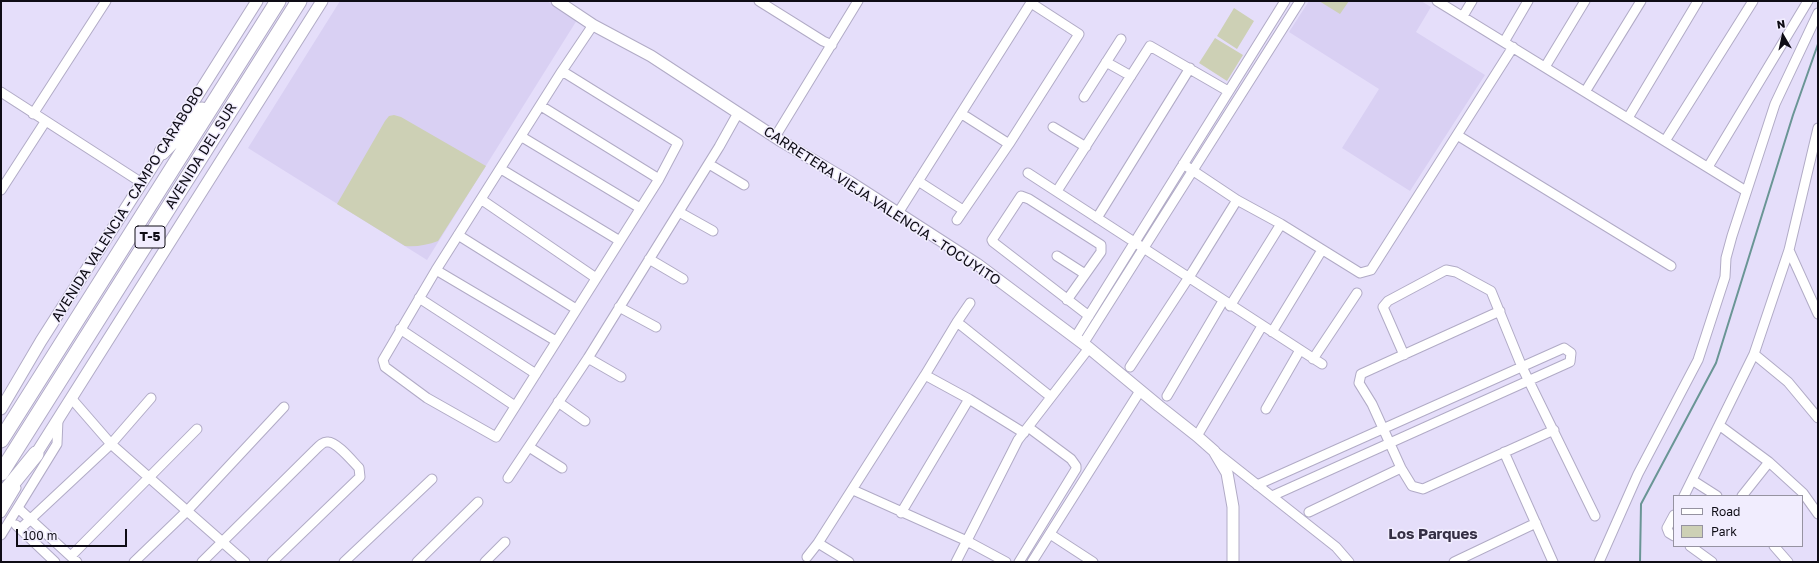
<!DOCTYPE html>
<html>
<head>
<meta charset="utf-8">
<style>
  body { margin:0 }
  #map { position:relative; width:1819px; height:563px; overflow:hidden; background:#e5defa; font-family:"Golos Text",sans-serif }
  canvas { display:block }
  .frame { position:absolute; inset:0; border:2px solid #0e0c15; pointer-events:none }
  .legend { position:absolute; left:1673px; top:495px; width:130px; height:52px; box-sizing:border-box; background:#f1edfe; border:1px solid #9693a1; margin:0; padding:5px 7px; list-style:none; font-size:12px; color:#0e0c15 }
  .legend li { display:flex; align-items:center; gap:8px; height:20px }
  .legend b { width:20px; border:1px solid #9693a1 }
  .north { position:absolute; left:1763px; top:16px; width:40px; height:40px; -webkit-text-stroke:3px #f1edfe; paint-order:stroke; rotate:351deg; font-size:11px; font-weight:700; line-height:16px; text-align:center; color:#0e0c15 }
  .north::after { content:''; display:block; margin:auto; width:14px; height:18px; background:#0e0c15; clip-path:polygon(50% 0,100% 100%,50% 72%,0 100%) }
  .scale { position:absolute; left:16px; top:529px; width:111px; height:18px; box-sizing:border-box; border:2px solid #0e0c15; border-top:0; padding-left:5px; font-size:12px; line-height:14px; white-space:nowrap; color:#0e0c15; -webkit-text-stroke:3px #f1edfe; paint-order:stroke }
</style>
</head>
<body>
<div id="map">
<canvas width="1819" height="563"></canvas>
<div class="frame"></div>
<ul class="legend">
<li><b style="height:5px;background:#fff"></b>Road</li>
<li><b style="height:11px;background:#cdd0b5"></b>Park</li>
</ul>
<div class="north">N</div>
<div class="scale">100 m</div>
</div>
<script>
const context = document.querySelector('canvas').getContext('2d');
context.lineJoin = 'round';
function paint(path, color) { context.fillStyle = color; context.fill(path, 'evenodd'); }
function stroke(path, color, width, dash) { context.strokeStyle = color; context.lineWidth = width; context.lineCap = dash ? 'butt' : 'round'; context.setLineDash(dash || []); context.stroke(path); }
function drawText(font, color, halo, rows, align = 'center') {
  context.font = font + ' "Golos Text",sans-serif'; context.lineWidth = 3; context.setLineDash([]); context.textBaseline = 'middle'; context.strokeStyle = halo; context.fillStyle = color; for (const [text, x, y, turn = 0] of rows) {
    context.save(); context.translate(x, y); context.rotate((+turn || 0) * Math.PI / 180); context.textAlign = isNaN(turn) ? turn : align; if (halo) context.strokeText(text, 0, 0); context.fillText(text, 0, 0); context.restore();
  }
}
paint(new Path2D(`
  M 340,1 L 547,1 L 577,20 L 427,260 L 248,148 Z
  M 1309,1 L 1421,1 L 1431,7 L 1416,32 L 1485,75 L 1410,191 L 1342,148 L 1379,89 L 1289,32 Z`), '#d9d0f3');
paint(new Path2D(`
  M 1319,1 L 1349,1 L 1340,14 Z
  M 1234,8 L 1254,21 L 1237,49 L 1217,36 Z
  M 1215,38 L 1243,55 L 1227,81 L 1199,63 Z
  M 394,115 L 401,117 L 486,166 L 438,241 C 428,245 416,247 405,246 L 337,204 L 385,121 L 389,116 Z`), '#cdd0b5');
stroke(new Path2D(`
  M 1640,562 L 1641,504 L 1716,363 L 1793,115 L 1818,44`), '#6a9595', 2);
const minor = new Path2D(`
  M 759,1 L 823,41 L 832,45
  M 1437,1 L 1746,191
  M 1463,16 L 1472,1
  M 1504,42 L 1528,1
  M 1106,62 L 1131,76
  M 1545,67 L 1585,1
  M 562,71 L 678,143 L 659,179 L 496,437 L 427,398 L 385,367 L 383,360 L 436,270 L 562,71 L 593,25
  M 1,92 L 142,183
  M 1585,92 L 1641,1
  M 1084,97 L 1121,39
  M 541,106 L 659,179
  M 33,114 L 106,1
  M 962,114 L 1009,144
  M 1628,118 L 1698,1
  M 1053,127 L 1086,147
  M 1457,135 L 1671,266
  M 522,137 L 640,208
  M 775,137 L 858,1
  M 1665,141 L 1753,1
  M 709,164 L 744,185
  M 1183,164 L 1237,200 L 1281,224 L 1360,273 L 1371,270 L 1513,47
  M 1708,167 L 1808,1
  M 501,169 L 620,241
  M 1028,173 L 1322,364
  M 918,181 L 963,210
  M 1,190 L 45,122
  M 1057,191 L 1150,46 L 1228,91
  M 482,200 L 596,278
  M 679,212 L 713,231
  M 898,213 L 1032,1
  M 1097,218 L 1190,68
  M 957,220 L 1009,144 L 1079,34 L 1031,3
  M 458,235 L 576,309
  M 1789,250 L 1818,314
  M 1057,256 L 1085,274
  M 649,259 L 683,279
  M 436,270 L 556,341
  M 419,298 L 536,374
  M 1067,300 L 1101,252 L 1101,245 L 1029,199 L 1021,196 L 992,240 L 993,242 L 1089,316
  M 1230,306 L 1281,224
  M 619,307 L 656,327
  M 1500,311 L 1361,374 L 1359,383 L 1372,404 L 1401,468 L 1412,486 L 1423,489 L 1554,430
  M 957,322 L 1051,397
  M 400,329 L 515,406
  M 1272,332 L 1322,250
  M 1075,338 L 1285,1
  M 1083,344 L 1300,1
  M 1754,354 L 1788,382 L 1818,418
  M 1404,355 L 1383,307 L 1388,301 L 1446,270 L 1456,272 L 1491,291 L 1522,367 L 1595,516
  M 588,358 L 621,377
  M 1313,359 L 1357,293
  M 1130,367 L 1193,271 L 1237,200
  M 925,375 L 957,322 L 970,303
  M 1167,396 L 1223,301
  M 71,398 L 111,444 L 245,562
  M 558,402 L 585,421
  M 1266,409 L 1300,350
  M 1719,425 L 1769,462 L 1803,493 L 1818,514
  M 1197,436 L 1262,326
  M 529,447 L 562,468
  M 1504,452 L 1553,562
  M 1217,453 L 1336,547 L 1349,562
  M 508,478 L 588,358 L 719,147 L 738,113
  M 1692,480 L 1717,496
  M 1257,485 L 1564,348 L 1571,353 L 1570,362 L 1272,496
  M 853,490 L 967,541 L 1006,562
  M 1684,496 L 1754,354 L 1789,250 L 1818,128
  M 1742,496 L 1769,462
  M 18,508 L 77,562
  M 1309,512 L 1401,468
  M 1,513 L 16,488
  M 901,513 L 969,399
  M 1674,515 L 1667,528 L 1669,533 L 1674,536
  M 16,525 L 55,562
  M 20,529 L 111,444 L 151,398
  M 1050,534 L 1093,562
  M 1,535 L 57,444 L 58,419
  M 1690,546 L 1712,562
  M 1774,546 L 1788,562
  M 71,556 L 197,429
  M 807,557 L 818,543
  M 134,562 L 187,511 L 284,407
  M 202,562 L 315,450 C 318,447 323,441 328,442 C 337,442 353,462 359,468 L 360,477 L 272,562
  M 344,562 L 432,479
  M 417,562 L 478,502
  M 485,562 L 505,542
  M 849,562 L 818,543 L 925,375 L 969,399 L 1024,433
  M 956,562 L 1018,440 L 1089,348
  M 1019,562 L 1076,469 L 1076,466 L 1071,459 L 1028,427
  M 1032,562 L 1140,391
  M 1454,562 L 1536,523
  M 1599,562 L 1638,474 L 1698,360 L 1725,277 L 1726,258 L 1732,236 L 1775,104 L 1818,13`);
const tertiary = new Path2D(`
  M 557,1 L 593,25 L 651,56 L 781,141 L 850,182 L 977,264 L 1089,348 L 1159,406 L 1197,436 L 1214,451 L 1227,473 L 1233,507 L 1233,562
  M 175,131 L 257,1
  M 1,409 L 41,341 L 166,145
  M 36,454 L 322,1`);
const trunk = new Path2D(`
  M 162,152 L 202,110
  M 1,440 L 278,1
  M 1,473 L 299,1
  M 1,497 L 36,454`);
stroke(minor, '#b1abc6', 11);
stroke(tertiary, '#b1abc6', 13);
stroke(trunk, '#b1abc6', 17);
stroke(minor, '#fff', 9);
stroke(tertiary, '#fff', 11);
stroke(trunk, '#fff', 15);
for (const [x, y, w] of [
  [150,237,30]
]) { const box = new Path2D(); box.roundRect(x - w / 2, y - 11, w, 22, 3); context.fillStyle = '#f1edfe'; context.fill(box); stroke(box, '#0e0c15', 1); }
drawText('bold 13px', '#0e0c15', null, [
  ["T-5",150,237]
]);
drawText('14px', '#0e0c15', '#f1edfe', [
  ["AVENIDA DEL SUR",201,156,-58],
  ["AVENIDA VALENCIA - CAMPO CARABOBO",128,204,-58],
  ["CARRETERA VIEJA VALENCIA - TOCUYITO",882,206,33]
]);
drawText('bold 15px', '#352f44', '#f1edfe', [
  ["Los Parques",1433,534]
]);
</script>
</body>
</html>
